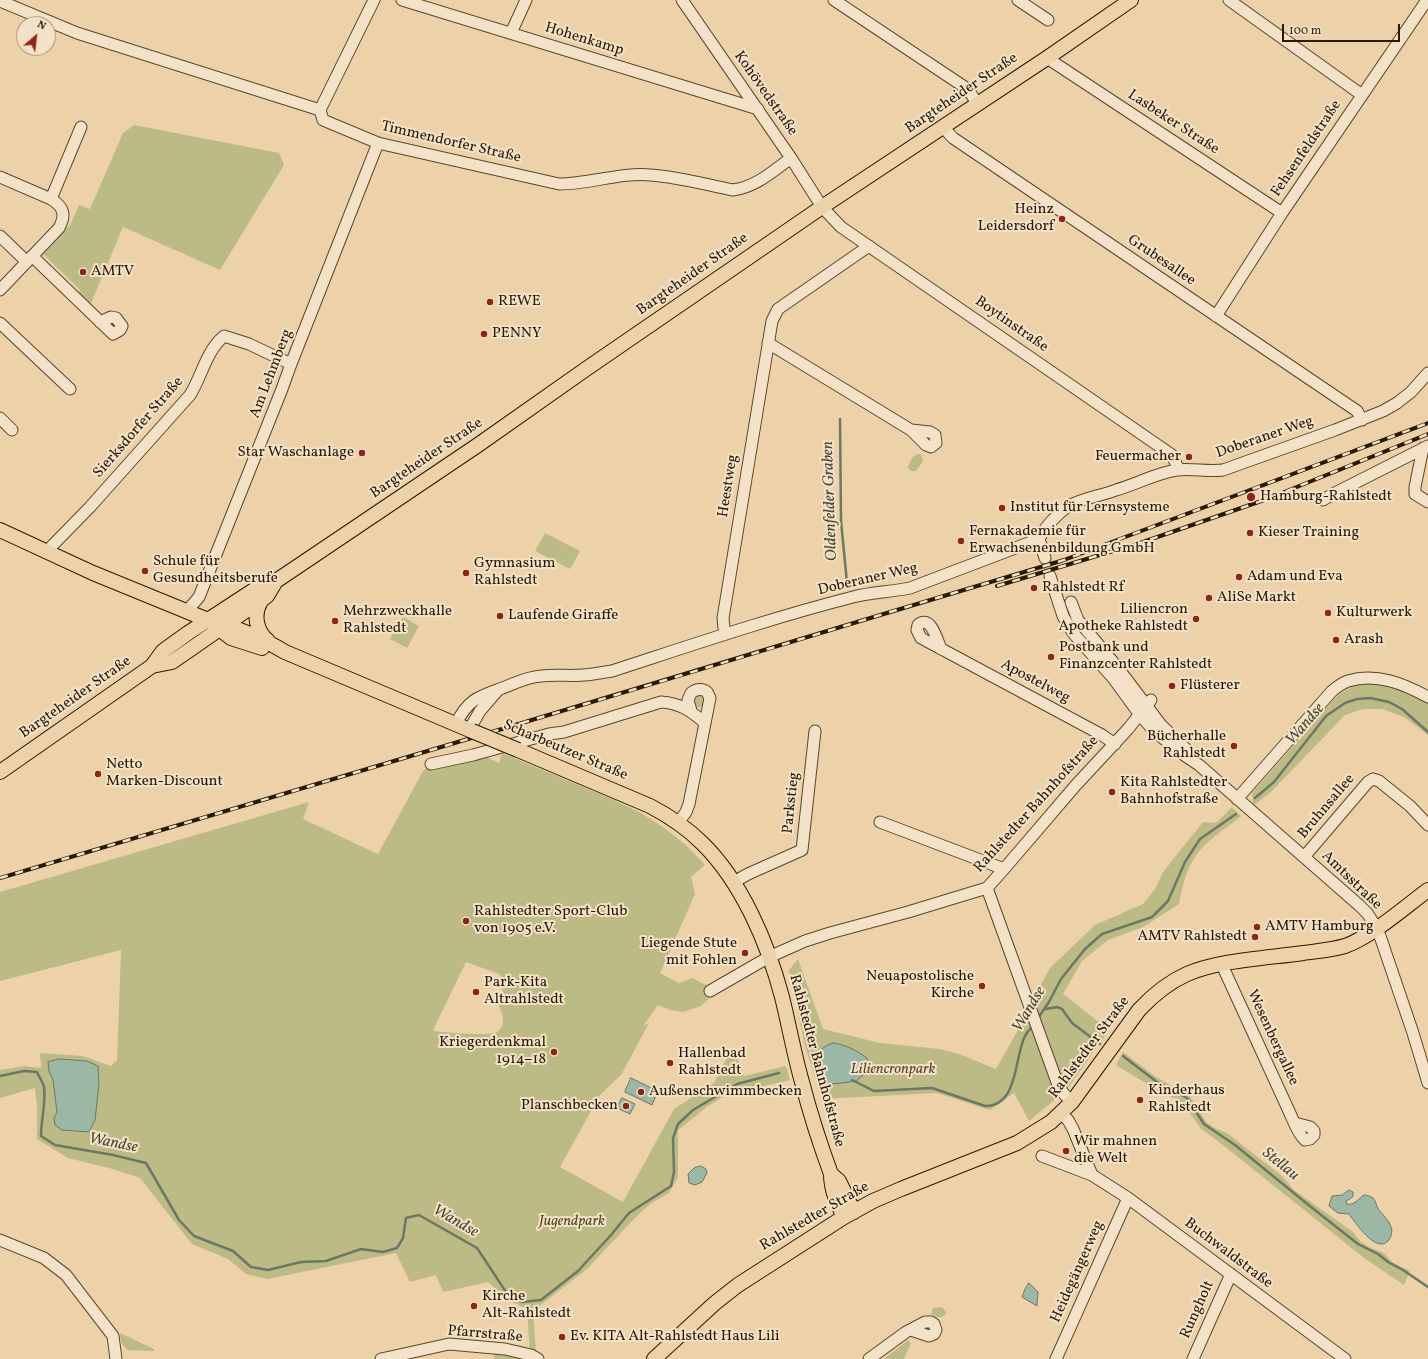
<!DOCTYPE html>
<html>
<head>
<meta charset="utf-8">
<style>
  body { margin:0 }
  #map { position:relative; width:1428px; height:1359px; overflow:hidden; background:#edd2a9; font-family:Vollkorn,serif }
  canvas { display:block }
  .north { position:absolute; left:16px; top:16px; width:40px; height:40px; box-sizing:border-box; background:#f3e2c7; border:1px solid #a29279; border-radius:50%; rotate:28deg; font-size:11px; font-weight:700; line-height:16px; text-align:center; color:#281903 }
  .north::after { content:''; display:block; margin:auto; width:14px; height:18px; background:#8f2418; clip-path:polygon(50% 0,100% 100%,50% 72%,0 100%) }
  .scale { position:absolute; left:1282px; top:24px; width:118px; height:18px; box-sizing:border-box; border:2px solid #281903; border-top:0; padding-left:5px; font-size:12px; line-height:14px; white-space:nowrap; color:#281903; -webkit-text-stroke:3px #f3e2c7; paint-order:stroke }
</style>
</head>
<body>
<div id="map">
<canvas width="1428" height="1359"></canvas>
<div class="north">N</div>
<div class="scale">100 m</div>
</div>
<script>
const context = document.querySelector('canvas').getContext('2d');
context.lineJoin = 'round';
function paint(path, color) { context.fillStyle = color; context.fill(path, 'evenodd'); }
function stroke(path, color, width, dash) { context.strokeStyle = color; context.lineWidth = width; context.lineCap = dash ? 'butt' : 'round'; context.setLineDash(dash || []); context.stroke(path); }
function drawText(font, color, halo, rows, align = 'center') {
  context.font = font + ' Vollkorn,serif'; context.lineWidth = 4; context.setLineDash([]); context.textBaseline = 'middle'; context.strokeStyle = halo; context.fillStyle = color; for (const [text, x, y, turn = 0] of rows) {
    context.save(); context.translate(x, y); context.rotate((+turn || 0) * Math.PI / 180); context.textAlign = isNaN(turn) ? turn : align; if (halo) context.strokeText(text, 0, 0); context.fillText(text, 0, 0); context.restore();
  }
}
paint(new Path2D(`
  M 134,125 L 279,153 L 284,165 L 220,270 L 123,227 L 89,308 L 76,295 L 80,290 L 42,253 L 70,225 L 79,205 L 90,209 L 123,133 Z
  M 919,454 L 922,456 L 923,461 L 916,471 L 911,471 L 908,468 C 909,462 913,455 919,454 Z
  M 545,533 L 580,551 L 570,569 L 535,551 Z
  M 403,617 L 419,626 L 407,648 L 390,639 Z
  M 1376,682 L 1393,685 L 1428,701 L 1428,735 L 1404,717 L 1382,709 L 1363,709 L 1345,715 L 1270,793 L 1253,806 L 1252,793 L 1338,695 L 1358,683 Z
  M 701,693 L 706,701 C 703,706 701,708 694,707 L 691,698 Z
  M 502,753 L 612,799 L 641,813 L 663,827 L 686,845 L 705,865 L 691,877 L 695,894 L 660,973 L 679,983 L 692,978 L 720,992 L 708,999 L 701,1006 L 683,1012 L 670,1010 L 658,1005 L 643,1026 L 649,1023 L 621,1075 L 600,1095 L 560,1167 L 623,1202 L 674,1109 L 714,1083 L 728,1056 L 738,1059 L 744,1076 L 786,1066 L 790,1080 L 735,1093 L 733,1091 L 708,1106 L 678,1130 L 678,1177 L 669,1193 L 650,1204 L 633,1220 L 587,1269 L 533,1311 L 536,1353 L 530,1352 L 527,1309 L 508,1300 L 488,1282 L 443,1292 L 436,1275 L 410,1282 L 396,1253 L 267,1279 L 246,1274 L 228,1259 L 192,1244 L 140,1178 L 109,1168 L 68,1158 L 37,1139 L 37,1106 L 35,1088 L 0,1098 L 0,1070 L 25,1066 L 41,1068 L 40,1053 L 83,1056 L 111,1066 L 117,1060 L 121,950 L 0,981 L 0,892 L 309,802 L 303,819 L 378,854 L 423,771 L 430,766 L 482,755 L 499,763 ZM 466,962 L 499,974 L 504,981 L 500,1004 L 498,1004 C 500,1009 504,1016 503,1022 C 503,1026 500,1030 497,1032 C 488,1037 446,1032 434,1031 L 434,1028 ZM 60,1059 L 87,1061 L 98,1066 L 99,1084 L 97,1100 L 54,1118 L 57,1112 L 53,1080 Z
  M 1232,807 L 1241,816 C 1227,828 1208,839 1197,854 C 1186,869 1182,887 1179,904 L 1143,927 L 1108,940 L 1082,961 L 1063,994 L 1109,1030 L 1066,1091 L 1033,1000 L 1050,968 L 1095,925 L 1143,904 L 1155,889 L 1163,872 L 1203,822 L 1216,823 Z
  M 798,959 L 823,1029 L 880,1043 L 940,1049 L 959,1054 L 996,1069 L 1027,1014 L 1057,1098 L 1029,1121 L 1014,1093 L 990,1110 L 937,1093 L 822,1099 L 805,1046 L 789,970 ZM 825,1046 L 820,1080 L 814,1062 C 819,1059 821,1051 825,1046 Z
  M 1123,1052 L 1156,1077 L 1190,1096 L 1207,1123 L 1216,1129 L 1227,1133 L 1282,1176 L 1294,1190 L 1353,1232 L 1360,1241 L 1369,1247 L 1384,1253 L 1392,1262 L 1410,1271 L 1404,1285 L 1364,1258 L 1218,1141 L 1201,1129 L 1185,1106 L 1180,1101 L 1157,1090 L 1116,1065 Z
  M 942,1307 L 946,1312 L 945,1315 C 941,1319 936,1317 931,1314 L 933,1308 Z
  M 120,1333 L 154,1349 L 154,1351 L 128,1350 C 122,1345 120,1341 120,1333 Z
  M 908,1340 L 911,1343 L 904,1359 L 884,1359 Z
  M 493,1350 L 533,1359 L 494,1359 Z`), '#bcbb86');
const water = new Path2D(`
  M 833,1043 C 846,1045 856,1050 867,1058 L 868,1066 L 863,1075 L 856,1081 L 833,1084 L 821,1080 L 813,1065 L 814,1062 C 819,1059 818,1055 821,1050 C 824,1046 829,1045 833,1043 Z
  M 60,1059 L 87,1061 L 98,1066 L 99,1084 L 95,1120 L 89,1132 L 62,1130 L 55,1125 L 54,1118 L 57,1112 L 53,1080 L 49,1071 L 48,1062 Z
  M 631,1078 L 658,1091 L 652,1105 L 625,1092 Z
  M 622,1098 L 635,1104 L 630,1114 L 617,1108 Z
  M 701,1166 L 706,1169 L 707,1173 L 702,1182 L 695,1185 L 689,1183 L 688,1174 L 694,1168 Z
  M 1349,1190 L 1353,1192 C 1354,1198 1351,1198 1346,1201 L 1347,1204 C 1354,1206 1359,1198 1364,1195 C 1367,1195 1370,1196 1373,1198 C 1376,1201 1376,1205 1378,1209 C 1382,1214 1389,1220 1391,1227 C 1393,1231 1391,1238 1388,1241 C 1376,1254 1355,1222 1349,1214 L 1338,1213 L 1329,1206 L 1332,1196 L 1342,1195 Z
  M 1029,1283 L 1038,1292 L 1037,1306 L 1022,1297 L 1025,1289 Z`);
paint(water, '#9ab8a5');
stroke(water, '#6c7864', 1);
stroke(new Path2D(`
  M 840,419 L 841,521 L 847,583
  M 1255,798 L 1274,782 L 1326,716 L 1345,703 L 1357,699 L 1370,698 L 1389,702 L 1402,709 L 1428,732
  M 1046,1009 L 1057,1007 L 1062,1009 L 1072,1023 L 1100,1044
  M 1038,1018 L 1049,1002 L 1061,979 L 1085,949 L 1102,934 L 1152,917 L 1168,901 L 1185,862 L 1200,839 L 1236,814
  M 1123,1056 L 1157,1082 L 1187,1098 L 1204,1124 L 1235,1145 L 1311,1207 L 1358,1244 L 1378,1254 L 1388,1262 L 1403,1270 L 1428,1287
  M 0,1076 L 24,1071 L 37,1072 C 39,1077 43,1082 44,1087 C 46,1104 41,1120 41,1136 L 55,1145 L 113,1155 L 146,1163 L 179,1220 L 194,1236 L 233,1251 L 251,1267 L 268,1270 L 301,1262 L 326,1261 L 361,1249 L 383,1252 L 397,1248 L 403,1238 L 406,1218 L 419,1215 L 477,1248 L 508,1295 L 522,1302 L 541,1300 L 578,1271 L 611,1235 L 629,1213 L 671,1186 L 674,1172 L 673,1138 L 678,1124 L 693,1110 L 737,1084 L 779,1073
  M 852,1080 L 874,1091 L 932,1088 L 985,1106 C 1019,1106 1014,1057 1025,1036 C 1027,1032 1030,1029 1033,1026`), '#6c7864', 2.5);
stroke(new Path2D(`
  M 1045,558 L 1050,576`), '#c6ad88', 11, [11, 5.5]);
const minor = new Path2D(`
  M 402,0 L 758,109
  M 682,0 L 791,158 L 822,207 L 841,227 L 1172,455 L 1179,470
  M 834,0 L 966,88 L 971,94 L 977,103
  M 1018,0 L 1048,20
  M 1229,0 L 1362,95
  M 0,1 L 77,33 L 320,110
  M 511,33 L 526,0
  M 1047,58 L 1282,213
  M 320,110 L 323,120 L 378,143 L 559,184 C 590,184 621,172 651,175 C 679,177 707,185 733,190 C 756,187 773,171 791,158
  M 320,110 L 374,0
  M 943,127 L 953,138 L 1357,411 L 1362,420
  M 0,177 L 51,199 C 64,207 66,215 59,228 L 0,290
  M 51,199 L 81,127
  M 0,236 L 26,261
  M 32,256 L 113,334 L 120,330 L 122,326 L 116,318 L 111,317 L 100,322
  M 1216,316 L 1282,213 L 1427,0
  M 0,323 L 70,389
  M 768,343 L 911,430 L 926,445 L 931,447 L 936,443 L 935,435 L 930,432 L 911,430
  M 0,418 L 12,430
  M 1423,448 L 1415,487 L 1415,494 L 1428,502
  M 1323,500 L 1333,494 L 1428,446
  M 1039,539 L 1045,558
  M 47,551 L 90,507 L 190,395 C 202,376 206,351 224,336 L 249,344 L 291,364
  M 1050,576 L 1063,616 L 1073,633 L 1113,678 L 1140,715 L 1155,732 L 1184,755 L 1199,765 L 1360,906 L 1367,913 L 1377,928 L 1381,939 L 1413,1033 L 1428,1083
  M 1071,602 L 1078,620 L 1118,668 L 1161,725 L 1186,749
  M 187,611 L 199,597 L 282,389 L 291,364 L 378,143
  M 726,634 L 724,628 L 723,618 L 772,321 L 778,309 L 869,246
  M 941,649 C 937,640 931,614 918,625 L 917,630 L 921,638 L 1102,735 L 1115,744
  M 456,724 C 467,701 477,697 500,689 C 513,684 526,677 541,676 C 558,674 576,677 593,674 C 599,673 606,672 612,671 C 692,645 771,618 853,597 C 871,592 891,592 910,588 L 1039,539 C 1044,528 1057,514 1067,507 C 1081,498 1101,496 1116,490 C 1137,484 1156,473 1177,470 C 1192,468 1207,472 1223,470 L 1335,430 L 1383,411 L 1397,403 L 1411,392 L 1428,373
  M 469,730 L 480,711 L 499,689
  M 431,764 L 473,755 L 549,734 L 564,732 L 661,702 C 680,703 691,711 705,723
  M 1237,799 L 1332,691 C 1337,687 1342,683 1348,681 C 1376,672 1404,684 1428,697
  M 880,822 L 1004,869
  M 678,823 L 686,812 L 689,804 L 710,698 L 707,692 C 702,688 696,689 691,693 L 688,700 L 691,711
  M 1304,857 L 1368,782 L 1373,779 L 1379,781 L 1410,806 L 1428,825
  M 734,882 L 748,874 L 802,850 L 815,731
  M 987,888 L 1058,1085 L 1064,1094 L 1072,1102
  M 1222,965 L 1288,1109 C 1293,1119 1297,1133 1305,1140 L 1310,1139 L 1314,1135 L 1314,1131 L 1310,1127 L 1295,1123
  M 710,991 L 769,957 L 805,941 L 830,933 L 908,912 L 987,888 L 1004,869 L 1076,785 L 1128,729 L 1151,700
  M 1061,1114 L 1068,1120 L 1073,1129 L 1092,1175 L 1128,1198 L 1345,1359
  M 1042,1156 L 1092,1175
  M 0,1240 L 44,1258 L 66,1275 L 113,1336 L 116,1359
  M 381,1359 L 449,1344 L 505,1349 L 531,1355 L 538,1359
  M 869,1359 L 906,1332 L 925,1322 L 931,1322 L 934,1324 L 936,1330 L 934,1334 L 929,1336 L 911,1330
  M 1056,1359 L 1128,1198
  M 1193,1359 L 1231,1274`);
const major = new Path2D(`
  M 0,530 L 93,573 L 208,620 C 235,627 261,637 285,652 L 472,731
  M 261,601 C 253,614 256,631 268,641
  M 213,624 L 231,638 L 262,648
  M 152,666 L 172,662 L 198,644 L 267,596 L 276,581
  M 518,750 L 650,806 C 669,816 687,828 702,843 C 742,882 768,944 782,997 C 789,1025 794,1054 802,1082 C 810,1113 820,1144 831,1174 C 831,1190 837,1203 844,1217
  M 0,772 L 152,666 L 163,651 L 188,633 L 260,586 L 276,581 L 478,445 L 586,369 L 822,207 L 1047,58 L 1131,0
  M 831,1174 L 839,1181 L 854,1212
  M 654,1359 L 715,1303 L 738,1285 L 844,1217 L 873,1201 L 901,1189 L 1017,1143 L 1051,1122 L 1072,1102 L 1139,1010 C 1153,995 1169,982 1187,974 C 1220,960 1268,958 1303,953 C 1317,951 1332,950 1345,946 C 1371,937 1405,907 1428,890`);
stroke(minor, '#59472c', 13);
stroke(major, '#281903', 16);
stroke(minor, '#f3e2c7', 11);
stroke(major, '#edd2a9', 14);
const rail = new Path2D(`
  M 997,586 L 1143,542 L 1267,499 L 1428,434
  M 0,878 C 293,791 585,705 877,616 C 939,597 1002,579 1064,560 L 1428,423`);
stroke(rail, '#281903', 4);
stroke(rail, '#f3e2c7', 2.5, [8]);
const majorBridge = new Path2D(`
  M 472,731 L 518,750`);
stroke(majorBridge, '#281903', 16, []);
stroke(majorBridge, '#edd2a9', 14);
for (const [x, y, r, color] of [
  [1062,219,4,"#8f2418"],
  [83,272,4,"#8f2418"],
  [490,302,4,"#8f2418"],
  [484,334,4,"#8f2418"],
  [362,453,4,"#8f2418"],
  [1189,457,4,"#8f2418"],
  [1251,497,5,"#8f2418"],
  [1002,508,4,"#8f2418"],
  [1250,533,4,"#8f2418"],
  [961,541,4,"#8f2418"],
  [145,571,4,"#8f2418"],
  [466,573,4,"#8f2418"],
  [1239,577,4,"#8f2418"],
  [1034,588,4,"#8f2418"],
  [1209,598,4,"#8f2418"],
  [1328,613,4,"#8f2418"],
  [500,616,4,"#8f2418"],
  [1196,619,4,"#8f2418"],
  [335,621,4,"#8f2418"],
  [1336,640,4,"#8f2418"],
  [1051,657,4,"#8f2418"],
  [1172,686,4,"#8f2418"],
  [1234,746,4,"#8f2418"],
  [98,774,4,"#8f2418"],
  [1112,792,4,"#8f2418"],
  [466,921,4,"#8f2418"],
  [1257,927,4,"#8f2418"],
  [1255,937,4,"#8f2418"],
  [745,953,4,"#8f2418"],
  [982,986,4,"#8f2418"],
  [476,992,4,"#8f2418"],
  [554,1052,4,"#8f2418"],
  [670,1063,4,"#8f2418"],
  [641,1092,4,"#8f2418"],
  [1140,1100,4,"#8f2418"],
  [626,1106,4,"#8f2418"],
  [1066,1151,4,"#8f2418"],
  [474,1306,4,"#8f2418"],
  [562,1337,4,"#8f2418"]
]) { const dot = new Path2D(); dot.arc(x, y, r, 0, 2 * Math.PI); context.fillStyle = color; context.fill(dot); stroke(dot, '#f3e2c7', 1.5); }
drawText('15px', '#281903', '#f3e2c7', [
  ["Hohenkamp",584,40,17],
  ["Kohövedstraße",765,94,55],
  ["Bargteheider Straße",962,94,-34],
  ["Lasbeker Straße",1173,123,33],
  ["Timmendorfer Straße",451,143,13],
  ["Fehsenfeldstraße",1307,149,-56],
  ["Grubesallee",1161,261,34],
  ["Bargteheider Straße",693,275,-35],
  ["Boytinstraße",1011,325,35],
  ["Am Lehmberg",272,374,-69],
  ["Sierksdorfer Straße",139,428,-49],
  ["Doberaner Weg",1265,438,-19],
  ["Bargteheider Straße",427,459,-34],
  ["Heestweg",729,486,-81],
  ["Doberaner Weg",868,580,-13],
  ["Apostelweg",1035,682,28],
  ["Bargteheider Straße",76,698,-35],
  ["Scharbeutzer Straße",565,751,23],
  ["Parkstieg",792,803,-84],
  ["Rahlstedter Bahnhofstraße",1037,805,-48],
  ["Bruhnsallee",1327,807,-50],
  ["Amtsstraße",1351,881,44],
  ["Wesenbergallee",1272,1038,65],
  ["Rahlstedter Straße",1090,1048,-53],
  ["Rahlstedter Bahnhofstraße",816,1061,75],
  ["Rahlstedter Straße",815,1217,-30],
  ["Buchwaldstraße",1228,1254,37],
  ["Heidegängerweg",1078,1272,-66],
  ["Rungholt",1198,1310,-66],
  ["Pfarrstraße",485,1335,5]
]);
drawText('15px', '#281903', '#f3e2c7', [
  ["Heinz",1054,210,"right"],
  ["Leidersdorf",1054,227,"right"],
  ["AMTV",91,272],
  ["REWE",498,302],
  ["PENNY",492,334],
  ["Star Waschanlage",354,453,"right"],
  ["Feuermacher",1181,457,"right"],
  ["Hamburg-Rahlstedt",1260,497],
  ["Institut für Lernsysteme",1010,508],
  ["Fernakademie für",969,532],
  ["Erwachsenenbildung GmbH",969,549],
  ["Kieser Training",1258,533],
  ["Schule für",153,562],
  ["Gesundheitsberufe",153,579],
  ["Gymnasium",474,564],
  ["Rahlstedt",474,581],
  ["Adam und Eva",1247,577],
  ["Rahlstedt Rf",1042,588],
  ["AliSe Markt",1217,598],
  ["Liliencron",1188,610,"right"],
  ["Apotheke Rahlstedt",1188,627,"right"],
  ["Mehrzweckhalle",343,612],
  ["Rahlstedt",343,629],
  ["Kulturwerk",1336,613],
  ["Laufende Giraffe",508,616],
  ["Arash",1344,640],
  ["Postbank und",1059,648],
  ["Finanzcenter Rahlstedt",1059,665],
  ["Flüsterer",1180,686],
  ["Bücherhalle",1226,737,"right"],
  ["Rahlstedt",1226,754,"right"],
  ["Netto",106,765],
  ["Marken-Discount",106,782],
  ["Kita Rahlstedter",1120,783],
  ["Bahnhofstraße",1120,800],
  ["Rahlstedter Sport-Club",474,912],
  ["von 1905 e.V.",474,929],
  ["AMTV Hamburg",1265,927],
  ["AMTV Rahlstedt",1247,937,"right"],
  ["Liegende Stute",737,944,"right"],
  ["mit Fohlen",737,961,"right"],
  ["Neuapostolische",974,977,"right"],
  ["Kirche",974,994,"right"],
  ["Park-Kita",484,983],
  ["Altrahlstedt",484,1000],
  ["Kriegerdenkmal",546,1043,"right"],
  ["1914–18",546,1060,"right"],
  ["Hallenbad",678,1054],
  ["Rahlstedt",678,1071],
  ["Kinderhaus",1148,1091],
  ["Rahlstedt",1148,1108],
  ["Außenschwimmbecken",649,1092],
  ["Planschbecken",618,1106,"right"],
  ["Wir mahnen",1074,1142],
  ["die Welt",1074,1159],
  ["Kirche",482,1297],
  ["Alt-Rahlstedt",482,1314],
  ["Ev. KITA Alt-Rahlstedt Haus Lili",570,1337]
], 'left');
drawText('italic 15px', '#544a2a', '#f3e2c7', [
  ["Liliencronpark",893,1070],
  ["Jugendpark",572,1222]
]);
drawText('italic 16px', '#4a4934', '#f3e2c7', [
  ["Oldenfelder Graben",831,501,-92],
  ["Wandse",1306,725,-49],
  ["Wandse",1030,1010,-59],
  ["Wandse",113,1144,11],
  ["Stellau",1280,1165,39],
  ["Wandse",455,1222,30]
]);
</script>
</body>
</html>
